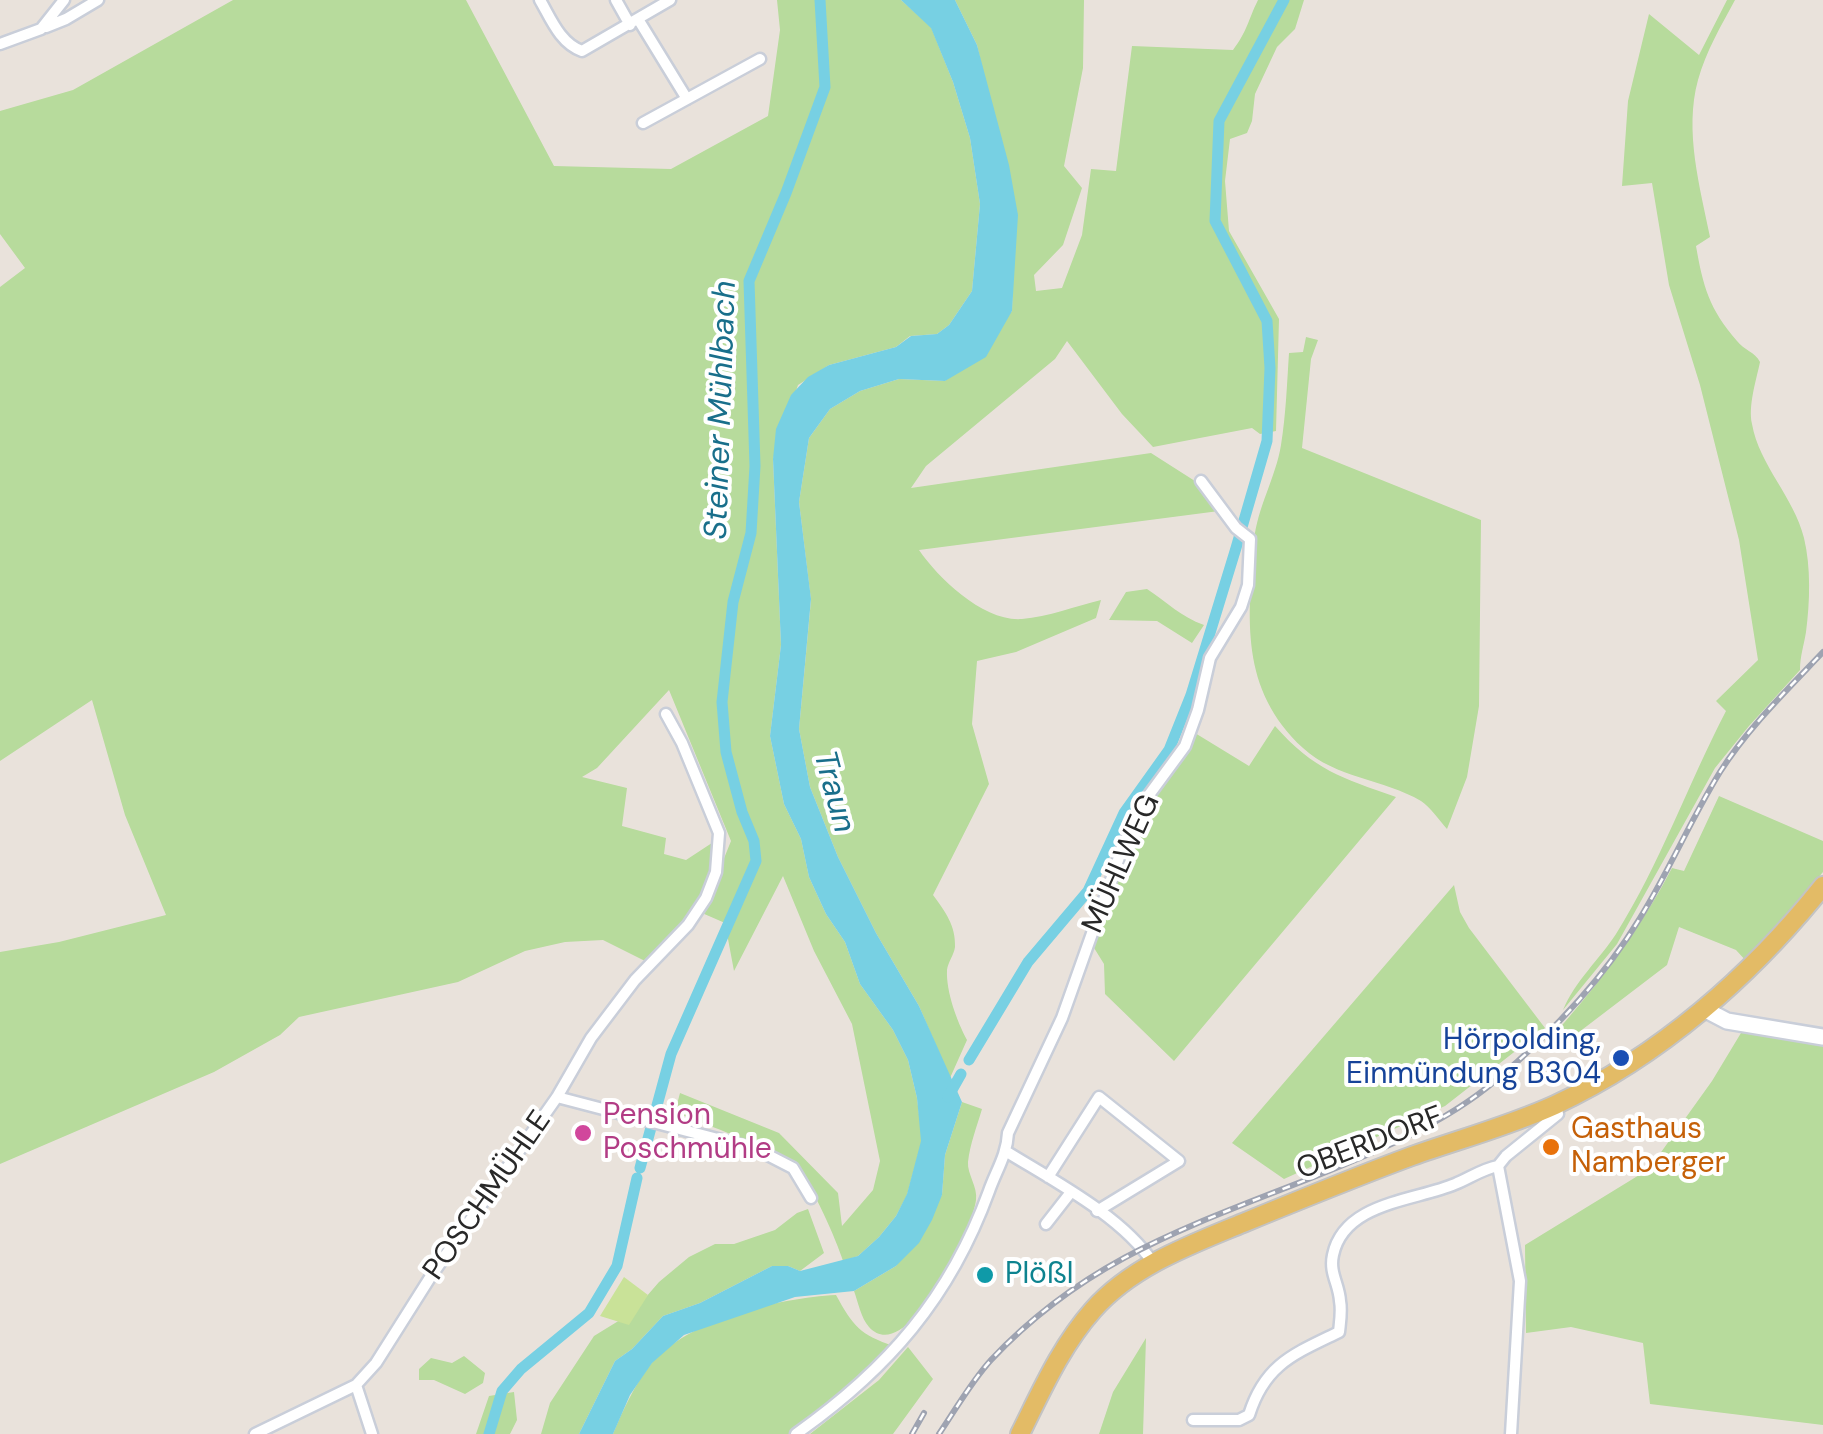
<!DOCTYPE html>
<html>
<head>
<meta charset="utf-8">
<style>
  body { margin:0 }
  canvas { display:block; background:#e9e2db }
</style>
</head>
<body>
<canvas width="1823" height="1434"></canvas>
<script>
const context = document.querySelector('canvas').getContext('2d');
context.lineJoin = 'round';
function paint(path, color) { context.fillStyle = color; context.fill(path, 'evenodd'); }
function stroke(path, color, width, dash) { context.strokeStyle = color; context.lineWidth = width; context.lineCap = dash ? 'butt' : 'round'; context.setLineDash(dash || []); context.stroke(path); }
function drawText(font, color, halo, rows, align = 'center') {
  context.font = font + ' "DM Sans",sans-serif'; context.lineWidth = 8; context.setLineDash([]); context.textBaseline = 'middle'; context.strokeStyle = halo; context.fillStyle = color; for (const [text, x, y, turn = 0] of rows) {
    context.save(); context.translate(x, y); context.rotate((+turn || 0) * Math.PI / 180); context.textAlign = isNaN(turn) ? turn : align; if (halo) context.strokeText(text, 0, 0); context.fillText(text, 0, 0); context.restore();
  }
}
paint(new Path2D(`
  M 233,0 L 466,0 L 554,166 L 671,169 L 768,116 L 780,30 L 777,0 L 901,0 L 931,27 L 953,82 L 970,138 L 980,204 L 972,291 L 949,325 L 937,334 L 910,336 L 896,347 L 829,365 L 798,385 L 773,459 L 781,645 L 770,736 L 784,804 L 801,839 L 809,877 L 826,914 L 845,942 L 860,984 L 893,1030 L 908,1060 L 917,1098 L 922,1140 L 907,1195 L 896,1216 L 879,1237 L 858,1256 L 843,1261 C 837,1241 811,1183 798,1169 C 781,1151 701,1123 675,1112 L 680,1093 L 779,1133 L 838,1193 L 842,1226 L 873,1190 L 880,1161 L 852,1024 L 814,951 L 783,876 L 734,971 L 725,923 L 702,913 L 731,841 L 669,690 L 597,768 L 582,777 L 627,788 L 622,826 L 666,838 L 664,854 L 686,860 L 718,839 C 712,900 689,920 649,963 L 603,940 L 565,942 L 525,951 L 458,982 L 299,1017 L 280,1035 L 214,1072 L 0,1164 L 0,952 L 59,942 L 166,915 L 125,815 L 92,700 L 0,761 L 0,287 L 25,268 L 0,234 L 0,111 L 73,90 Z
  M 955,0 L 1084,0 L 1083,68 L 1064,166 L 1082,188 L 1063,245 L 1034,275 L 1036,291 L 1062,288 L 1082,235 L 1091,169 L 1116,171 L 1132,46 L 1233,50 C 1248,30 1248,20 1258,0 L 1304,0 L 1295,29 L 1277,47 L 1255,94 L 1252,121 L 1247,133 L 1230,139 L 1225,181 L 1229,231 L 1279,319 L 1276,431 L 1260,434 L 1252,428 L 1153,447 L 1122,414 L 1067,341 L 1055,359 L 926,466 L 911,488 L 1151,453 L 1198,483 L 1219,511 L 919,550 C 939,579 984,622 1022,619 C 1048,617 1076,606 1101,600 L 1096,618 L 1016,652 L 977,661 L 972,724 L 989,784 L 933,895 C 945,911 956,926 955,947 C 954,955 948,962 947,970 C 946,992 957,1021 967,1040 L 950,1078 L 919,1006 L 876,933 L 838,857 L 810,787 L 799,729 L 811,600 L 799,502 L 809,438 L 830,409 L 860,391 L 899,379 L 945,381 L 1012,311 L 1013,281 L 989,97 L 977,45 Z
  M 1727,0 L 1735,0 C 1721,26 1706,51 1698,80 C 1684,131 1700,187 1710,237 L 1696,246 C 1703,286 1709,309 1737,341 C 1744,350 1755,352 1760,362 C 1756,381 1748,406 1752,424 C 1759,465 1794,497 1804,538 C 1811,567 1810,602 1806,632 C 1804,645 1800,656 1800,670 L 1749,726 L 1715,768 L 1617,944 L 1563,1010 C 1575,981 1599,960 1616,934 C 1660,864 1688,784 1726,711 L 1716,701 L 1758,660 L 1739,540 L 1700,385 L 1669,285 L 1652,183 L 1622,186 L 1628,101 L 1649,14 L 1699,55 Z
  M 1306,337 L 1318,340 L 1311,359 L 1302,448 L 1481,520 L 1479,706 L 1467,777 L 1447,829 C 1439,820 1431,808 1421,801 C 1384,779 1335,778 1303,748 C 1239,689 1248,618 1254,541 C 1257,508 1276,477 1281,445 C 1286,414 1287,383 1289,353 L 1303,352 Z
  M 1147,589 C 1167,602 1181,617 1204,625 L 1192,643 L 1157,621 L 1109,620 L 1126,592 Z
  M 1275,726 C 1314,770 1342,778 1396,797 L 1174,1061 L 1105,994 L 1104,964 L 1091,943 C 1105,907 1116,868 1133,833 C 1150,797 1177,769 1195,733 L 1249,766 Z
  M 1719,796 L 1823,841 L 1823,872 L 1747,962 L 1736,950 L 1679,927 L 1667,965 L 1566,1042 L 1557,1031 C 1602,980 1640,929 1672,868 L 1684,871 Z
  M 1454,885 L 1460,912 L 1469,928 L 1545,1028 L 1445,1106 L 1284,1179 L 1232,1143 Z
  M 1744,1028 L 1823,1041 L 1823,1425 L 1650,1404 L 1643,1343 L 1571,1327 L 1526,1333 L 1525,1245 L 1649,1169 L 1712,1081 Z
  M 962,1102 L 982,1109 C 977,1126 970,1144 968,1162 C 967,1174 978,1187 976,1200 C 973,1228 907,1369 869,1327 C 861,1318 858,1302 854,1291 L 896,1266 L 942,1195 L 945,1155 Z
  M 808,1209 L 824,1253 L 800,1271 L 788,1266 L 772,1266 L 700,1303 L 663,1316 L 632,1349 L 615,1361 L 579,1434 L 541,1434 L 550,1403 L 594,1336 L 633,1312 L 659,1282 L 689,1257 L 715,1244 L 734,1244 L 775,1230 L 797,1213 Z
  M 836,1295 C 853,1326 860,1335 894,1346 L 871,1374 L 793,1434 L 613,1434 C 623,1410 634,1386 650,1365 C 688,1319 779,1298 836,1295 Z
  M 1146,1338 L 1143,1434 L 1099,1434 L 1113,1392 Z
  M 908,1347 L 933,1379 L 893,1434 L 810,1434 L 879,1380 Z
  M 464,1356 L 485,1373 L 483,1383 L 465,1394 L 434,1380 L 419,1380 L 419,1369 L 431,1358 L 452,1363 Z
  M 514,1392 L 517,1420 L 510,1434 L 476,1434 L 489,1396 Z`), '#b7db9c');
paint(new Path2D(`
  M 624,1277 L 648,1295 L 629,1325 L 600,1316 Z`), '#c9e298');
paint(new Path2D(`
  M 901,0 L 955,0 L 977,45 L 1009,165 L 1018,215 L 1012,311 L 986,357 L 945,381 L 899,379 L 860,391 L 830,409 L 809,438 L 799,502 L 811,599 L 799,729 L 810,787 L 838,857 L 876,933 L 919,1006 L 962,1102 L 945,1155 L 942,1195 L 932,1220 L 919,1243 L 896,1266 L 854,1291 L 795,1297 L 684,1335 L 652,1363 L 630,1395 L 613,1434 L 579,1434 L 615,1361 L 632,1349 L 663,1316 L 700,1303 L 772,1266 L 788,1266 L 800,1271 L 858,1256 L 879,1237 L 896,1216 L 907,1194 L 921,1141 L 917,1098 L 908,1060 L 893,1030 L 860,984 L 845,942 L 826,914 L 809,877 L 801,839 L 784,804 L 770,736 L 781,645 L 773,459 L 776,429 L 791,395 L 808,377 L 829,365 L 896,347 L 911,336 L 937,334 L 949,325 L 972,291 L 980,204 L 970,138 L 953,82 L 931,28 Z`), '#77d0e3');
stroke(new Path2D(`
  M 969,1060 L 1028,962 L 1088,891 L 1124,813 L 1169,750 L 1191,695 L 1236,548 L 1267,441 L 1270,368 L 1267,321 L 1215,221 L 1219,121 L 1284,0
  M 948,1097 L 961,1074
  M 640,1168 L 671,1054 L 756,861 L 754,841 L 742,812 L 726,752 L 722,702 L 733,602 L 751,533 L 755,466 L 749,281 L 786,193 L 825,87 L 820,0
  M 489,1434 L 502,1391 L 521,1369 L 589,1313 L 617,1266 L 637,1178`), '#77d0e3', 11);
const street = new Path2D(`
  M 540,0 C 551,19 560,43 582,51 L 670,0
  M 616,0 L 630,25
  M 638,19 L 687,99
  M 46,27 L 66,19 L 98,0
  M 0,44 L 41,29 L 64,0
  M 643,123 L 760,59
  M 557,1097 L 756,1149 L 793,1168 L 811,1198
  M 1007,1152 C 1054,1181 1123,1217 1153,1263
  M 1048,1177 L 1099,1097 L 1179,1161 L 1097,1211
  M 1046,1224 L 1071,1192
  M 356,1385 L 372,1434
  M 1193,1420 L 1239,1420 L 1249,1415 C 1265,1364 1294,1354 1339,1332 C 1340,1322 1342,1311 1340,1301 C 1339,1284 1329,1273 1333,1255 C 1344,1202 1415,1201 1455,1184 C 1470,1178 1482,1169 1498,1166
  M 255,1434 L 356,1385 L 376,1363 L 431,1276 L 557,1097 L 591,1038 L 635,980 L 688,925 L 706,898 L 716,872 L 719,833 L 682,743 L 666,714
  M 796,1434 C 888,1369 950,1298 989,1191 C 996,1171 1007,1155 1008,1133 L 1062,1018 L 1123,846 L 1146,799 L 1185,746 L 1198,710 L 1210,658 L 1241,607 L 1248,585 L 1250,539 L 1236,528 L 1201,481
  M 1511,1434 L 1520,1281 L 1498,1166 L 1506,1156 L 1558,1114 L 1556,1104`);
const secondary = new Path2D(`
  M 1704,1009 L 1727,1021 L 1823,1037`);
const primary = new Path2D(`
  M 1020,1434 C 1041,1392 1061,1346 1093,1310 C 1132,1266 1190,1245 1243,1223 C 1299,1200 1355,1177 1412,1156 C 1460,1139 1509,1126 1555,1105 C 1660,1056 1751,976 1823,886`);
stroke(street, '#c9ced9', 15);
stroke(secondary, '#c9ced9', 20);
stroke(primary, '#c3c3c3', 22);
stroke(street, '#fff', 10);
stroke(secondary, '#fff', 15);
stroke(primary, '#e3bb66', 18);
const rail = new Path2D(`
  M 912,1434 L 924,1413
  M 939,1434 C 956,1409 971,1382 991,1360 C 1087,1258 1190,1226 1316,1176 C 1378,1151 1444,1124 1495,1081 C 1552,1033 1602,981 1640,918 C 1669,871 1691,819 1720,772 C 1748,728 1787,690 1823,652`);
stroke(rail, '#9ea3b1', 6);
stroke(rail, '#fff', 2.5, [8]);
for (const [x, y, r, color] of [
  [1621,1058,10,"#1a4fb4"],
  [583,1133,10,"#d1479c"],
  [1551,1147,10,"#e8710a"],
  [985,1275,10,"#0f9aa8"]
]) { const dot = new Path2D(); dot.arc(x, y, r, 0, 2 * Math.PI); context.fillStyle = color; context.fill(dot); stroke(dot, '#fff', 4); }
drawText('30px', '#282828', '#fff', [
  ["MÜHLWEG",1122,864,-66],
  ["OBERDORF",1370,1144,-21],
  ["POSCHMÜHLE",488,1196,-55]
]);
drawText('30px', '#164399', '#fff', [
  ["Hörpolding,",1601,1041],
  ["Einmündung B304",1601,1075]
], 'right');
drawText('30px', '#b23c85', '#fff', [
  ["Pension",603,1116],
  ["Poschmühle",603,1150]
], 'left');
drawText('30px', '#c56008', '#fff', [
  ["Gasthaus",1571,1130],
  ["Namberger",1571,1164]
], 'left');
drawText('30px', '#0d838f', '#fff', [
  ["Plößl",1005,1275]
], 'left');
drawText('italic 32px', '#196f8b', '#fff', [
  ["Steiner Mühlbach",722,410,-88],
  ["Traun",833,792,75]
]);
</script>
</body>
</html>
